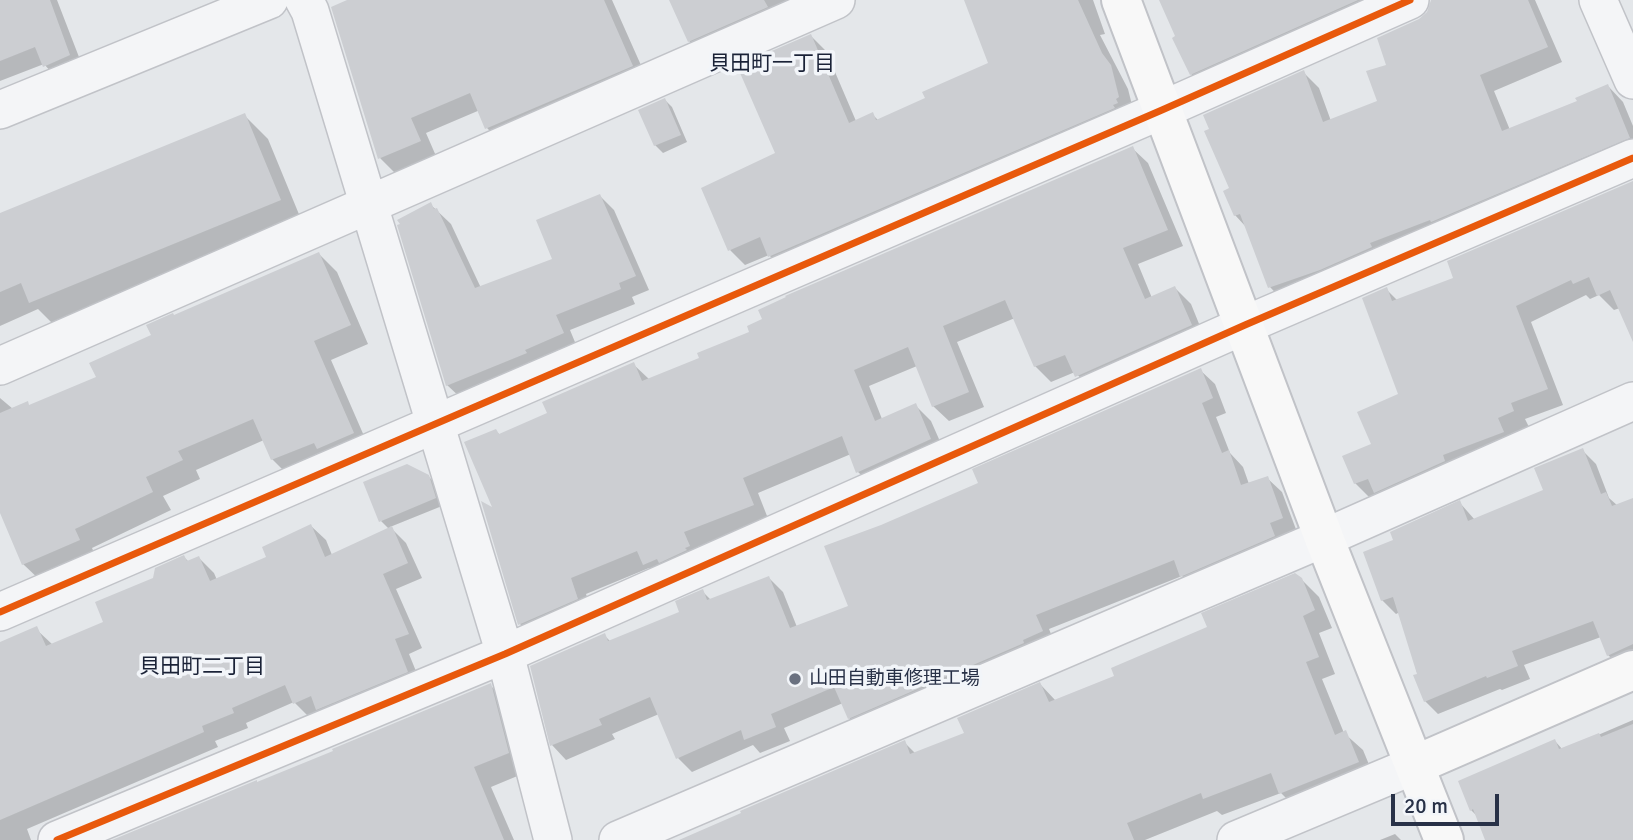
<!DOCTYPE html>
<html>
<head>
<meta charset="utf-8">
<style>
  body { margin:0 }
  #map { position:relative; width:1633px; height:840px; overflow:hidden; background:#e4e7ea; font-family:Signika,sans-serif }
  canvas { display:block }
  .scale { position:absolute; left:1391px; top:794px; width:108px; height:32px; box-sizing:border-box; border:4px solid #283147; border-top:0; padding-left:9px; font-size:21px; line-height:24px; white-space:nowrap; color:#283147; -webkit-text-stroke:5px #f2f5f9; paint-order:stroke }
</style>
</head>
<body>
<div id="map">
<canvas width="1633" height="840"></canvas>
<div class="scale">20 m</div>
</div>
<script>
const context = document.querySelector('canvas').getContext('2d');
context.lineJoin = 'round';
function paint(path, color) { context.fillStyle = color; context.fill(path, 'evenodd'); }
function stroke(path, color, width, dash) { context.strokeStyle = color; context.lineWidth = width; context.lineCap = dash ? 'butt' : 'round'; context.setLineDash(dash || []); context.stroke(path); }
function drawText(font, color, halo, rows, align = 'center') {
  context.font = font + ' Signika,"Noto Sans JP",sans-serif'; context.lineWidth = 7; context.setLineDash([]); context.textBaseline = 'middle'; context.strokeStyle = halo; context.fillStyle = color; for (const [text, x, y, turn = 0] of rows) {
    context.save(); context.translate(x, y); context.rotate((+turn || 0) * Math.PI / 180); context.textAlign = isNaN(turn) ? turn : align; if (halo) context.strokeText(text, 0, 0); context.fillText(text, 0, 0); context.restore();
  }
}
paint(new Path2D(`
  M 0,0 L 57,0 L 84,70 L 59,81 L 44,64 L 0,81 Z
  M 350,0 L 612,0 L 648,81 L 502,143 L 487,128 L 480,110 L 426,133 L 436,156 L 395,173 L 380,158 Z
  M 671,0 L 834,0 L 705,56 L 689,41 Z
  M 966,0 L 1093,0 L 1105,34 L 1100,35 L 1128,89 L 1134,113 L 785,272 L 769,255 L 745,265 L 730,250 L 777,154 L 811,36 L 826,51 L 856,121 L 872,114 L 878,120 L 927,99 L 990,64 Z
  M 1160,0 L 1379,0 L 1206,89 L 1191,74 L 1178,37 Z
  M 1442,0 L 1535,0 L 1562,62 L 1494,91 L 1510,130 L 1579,102 L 1608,86 L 1623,102 L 1633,126 L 1633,158 L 1285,303 L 1270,287 L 1246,227 L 1235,215 L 1231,189 L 1303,72 L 1319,88 L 1331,121 L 1379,102 L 1388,66 Z
  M 665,100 L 672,107 L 687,142 L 663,153 L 655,145 Z
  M 244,115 L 268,139 L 303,224 L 55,326 L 38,309 L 0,326 L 0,215 Z
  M 1132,148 L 1148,163 L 1183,246 L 1138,264 L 1152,298 L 1175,288 L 1191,304 L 1206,341 L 1093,392 L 1075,372 L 1051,382 L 1035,366 L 1015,318 L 957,342 L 984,407 L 949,421 L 933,406 L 917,366 L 869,386 L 882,419 L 915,405 L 931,421 L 946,455 L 874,487 L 858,472 L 851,454 L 758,493 L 769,521 L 698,547 L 704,562 L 660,580 L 649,568 L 586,594 L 593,614 L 535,640 L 520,624 L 495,511 L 496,431 L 500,435 L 549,414 L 633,364 L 650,380 L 701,359 Z
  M 1633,182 L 1633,336 L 1620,308 L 1614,310 L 1599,295 L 1590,299 L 1586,295 L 1531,322 L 1563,405 L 1525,419 L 1529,427 L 1513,433 L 1518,448 L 1371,499 L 1355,483 L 1400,395 L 1386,289 L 1398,301 L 1456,279 Z
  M 600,196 L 614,210 L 649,290 L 632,297 L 635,304 L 570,330 L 577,347 L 462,399 L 447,385 L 430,204 L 451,224 L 481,288 L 555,260 Z
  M 319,254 L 337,272 L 368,344 L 331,360 L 371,452 L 291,478 L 272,459 L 264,440 L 196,470 L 200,479 L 163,496 L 171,510 L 92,548 L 97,559 L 42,582 L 23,564 L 0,509 L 0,398 L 13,409 L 30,406 L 98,378 L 175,317 Z
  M 1200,370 L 1215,384 L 1226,413 L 1216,417 L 1230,453 L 1243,467 L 1249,484 L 1267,478 L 1282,492 L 1297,532 L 1196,590 L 1182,576 L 1049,629 L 1056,646 L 863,732 L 849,718 L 843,703 L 784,728 L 790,741 L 760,753 L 753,745 L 692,772 L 678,758 L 659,714 L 612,734 L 615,739 L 566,760 L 552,745 L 532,667 L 604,635 L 611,642 L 682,613 L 702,591 L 711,600 L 769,578 L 783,592 L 797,627 L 850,607 L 881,527 L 980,484 Z
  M 1582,450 L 1596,464 L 1609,498 L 1618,506 L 1633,500 L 1633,663 L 1622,668 L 1608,655 L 1601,637 L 1524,665 L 1530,679 L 1502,690 L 1500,689 L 1438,714 L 1425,701 L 1400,612 L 1396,614 L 1382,600 L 1395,541 L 1460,503 L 1475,520 L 1546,491 Z
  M 428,476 L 436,484 L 442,506 L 390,527 L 406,543 L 422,578 L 396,589 L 422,648 L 409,654 L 422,686 L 309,717 L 294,702 L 246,723 L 248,728 L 215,741 L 218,747 L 27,829 L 31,840 L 0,840 L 0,646 L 37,630 L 53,645 L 106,623 L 155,579 L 184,557 L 189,562 L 199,558 L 214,573 L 217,580 L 268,557 L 311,526 L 326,540 L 332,555 L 389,529 L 381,521 Z
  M 1301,579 L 1319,597 L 1332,628 L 1319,633 L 1335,674 L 1322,679 L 1344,733 L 1363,750 L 1375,779 L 1298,810 L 1281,793 L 1222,815 L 1217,811 L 1145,840 L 736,840 L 904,742 L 916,754 L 966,733 L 1040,684 L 1056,701 L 1116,677 Z
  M 490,685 L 509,704 L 527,772 L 491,787 L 514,840 L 126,840 Z
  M 1633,720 L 1633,840 L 1487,840 L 1477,816 L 1471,810 L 1555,741 L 1563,750 Z
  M 1395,834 L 1401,840 L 1380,840 Z`), '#0003');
paint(new Path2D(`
  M 0,0 L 50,0 L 70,55 L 43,67 L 35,47 L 0,61 Z
  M 347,0 L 604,0 L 633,66 L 485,129 L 470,93 L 411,118 L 421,141 L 378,159 L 331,7 Z
  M 669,0 L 764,0 L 768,7 L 688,42 Z
  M 964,0 L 1078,0 L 1102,53 L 1111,65 L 1119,97 L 1116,99 L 1118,103 L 1113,105 L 1115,108 L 768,257 L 760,237 L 728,251 L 701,188 L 775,153 L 737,66 L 811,34 L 849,123 L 873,112 L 876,120 L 925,98 L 922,92 L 988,63 Z
  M 1159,0 L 1358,0 L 1190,75 L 1172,38 L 1175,36 Z
  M 1431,0 L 1528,0 L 1548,47 L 1480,75 L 1502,131 L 1577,101 L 1575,98 L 1608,84 L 1630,138 L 1431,222 L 1430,220 L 1370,243 L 1372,247 L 1320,270 L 1268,288 L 1240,214 L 1234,216 L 1223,191 L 1229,188 L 1204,131 L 1209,129 L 1203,115 L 1304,70 L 1323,122 L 1377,101 L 1366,71 L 1386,65 L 1377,38 L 1419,19 L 1427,12 Z
  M 665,98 L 681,135 L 654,146 L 638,110 Z
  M 245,113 L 281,200 L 29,303 L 21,283 L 0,292 L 0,213 Z
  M 1133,146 L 1168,230 L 1123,248 L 1145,299 L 1175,286 L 1192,325 L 1075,377 L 1065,355 L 1034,367 L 1005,300 L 943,326 L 969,392 L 932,407 L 908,347 L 854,370 L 875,421 L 916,403 L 931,439 L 856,473 L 842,436 L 743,478 L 754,505 L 684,532 L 690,546 L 685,548 L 687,550 L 659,563 L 657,559 L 643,565 L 637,551 L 571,578 L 578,599 L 518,625 L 481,501 L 492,507 L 464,442 L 496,429 L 499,434 L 547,413 L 542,402 L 634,362 L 642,381 L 699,358 L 697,353 L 749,332 L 747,326 L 762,319 L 758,310 L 786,297 L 785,296 Z
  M 1633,181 L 1633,342 L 1610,290 L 1597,296 L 1589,277 L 1573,284 L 1571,280 L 1516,306 L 1548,389 L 1511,403 L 1514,411 L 1498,418 L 1504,432 L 1443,455 L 1445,461 L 1374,493 L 1368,479 L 1354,484 L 1342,456 L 1371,444 L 1357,412 L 1398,394 L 1362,298 L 1387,287 L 1392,301 L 1453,278 L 1447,261 Z
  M 600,194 L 636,276 L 619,283 L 621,289 L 556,315 L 564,333 L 525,350 L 527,353 L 446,386 L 397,225 L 400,224 L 397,220 L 431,202 L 434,209 L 437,208 L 475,288 L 552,259 L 536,220 Z
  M 319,252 L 351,325 L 314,341 L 354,433 L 317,449 L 314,443 L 271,460 L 253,419 L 178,451 L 183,460 L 146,477 L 153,492 L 75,529 L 80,540 L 22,565 L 0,513 L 0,413 L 28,401 L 29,405 L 96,377 L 89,363 L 151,335 L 146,325 L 173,313 L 174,315 Z
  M 1201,368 L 1213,398 L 1202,403 L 1222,453 L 1229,450 L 1241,485 L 1268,476 L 1283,518 L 1270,523 L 1275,536 L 1180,577 L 1174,560 L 1036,615 L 1043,631 L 1023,640 L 1024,643 L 848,719 L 834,687 L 771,714 L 776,727 L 744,740 L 741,730 L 676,759 L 650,697 L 599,719 L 602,725 L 550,746 L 530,666 L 605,633 L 608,641 L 679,612 L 675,601 L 703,589 L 707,600 L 769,576 L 790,628 L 848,606 L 824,546 L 881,525 L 978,483 L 972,469 Z
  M 1583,448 L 1601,494 L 1606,492 L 1612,506 L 1633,498 L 1633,644 L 1607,656 L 1593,621 L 1512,651 L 1518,666 L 1487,678 L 1486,676 L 1424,702 L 1413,675 L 1417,674 L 1393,597 L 1381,601 L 1363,552 L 1393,540 L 1390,532 L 1460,500 L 1468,521 L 1543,490 L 1534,468 Z
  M 407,464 L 429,475 L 436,498 L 379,522 L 363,482 Z
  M 311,524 L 325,557 L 392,526 L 408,563 L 383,574 L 409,634 L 395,639 L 408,672 L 316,710 L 311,696 L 293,704 L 285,685 L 232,708 L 234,713 L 202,726 L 204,732 L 0,820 L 0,642 L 37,626 L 46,646 L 103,622 L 95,602 L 153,578 L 155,568 L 184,555 L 187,561 L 199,556 L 210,581 L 266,557 L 262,547 Z
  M 1295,573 L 1302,578 L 1315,610 L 1303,616 L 1319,657 L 1306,662 L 1335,735 L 1346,730 L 1359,762 L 1279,794 L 1271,773 L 1203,799 L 1201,793 L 1127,823 L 1134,840 L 679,840 L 741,813 L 740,811 L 905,740 L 910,754 L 964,733 L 957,718 L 1040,682 L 1049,702 L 1114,676 L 1111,668 L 1207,627 L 1201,613 Z
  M 491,683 L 509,753 L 474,767 L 504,840 L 112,840 L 257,780 L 257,782 L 333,751 L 332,749 Z
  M 1633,724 L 1633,840 L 1485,840 L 1473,809 L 1470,811 L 1458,781 L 1555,739 L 1559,749 L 1599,733 L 1601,737 Z`), '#ccced2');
const street = new Path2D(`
  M 304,0 L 310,11 L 505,654 L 553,840
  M 1598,0 L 1633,80
  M 0,110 L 269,0
  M 0,366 L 836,0
  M 0,612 L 1162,110 L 1410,0
  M 57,840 L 505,654 L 1245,325 L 1633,158
  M 618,840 L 1324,538 L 1633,401
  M 1236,840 L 1415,765`);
const secondary = new Path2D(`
  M 1121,0 L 1324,538 L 1444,840
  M 1415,765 L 1633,670`);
stroke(street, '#c1c3c8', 40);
stroke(secondary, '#c1c3c8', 42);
stroke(street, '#f4f5f7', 37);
stroke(secondary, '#f8f8f8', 38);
stroke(new Path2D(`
  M 0,612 L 1162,110 L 1410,0
  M 57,840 L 505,654 L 1245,325 L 1633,158`), '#e8590c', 7);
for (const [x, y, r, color] of [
  [795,679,7,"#6a7180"]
]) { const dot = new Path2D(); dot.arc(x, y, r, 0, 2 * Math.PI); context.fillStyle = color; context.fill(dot); stroke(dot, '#f2f5f9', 2.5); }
drawText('19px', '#283147', '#f2f5f9', [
  ["山田自動車修理工場",809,679]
], 'left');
drawText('21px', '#1a2237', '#f2f5f9', [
  ["貝田町一丁目",772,64],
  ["貝田町二丁目",202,667]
]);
</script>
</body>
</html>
